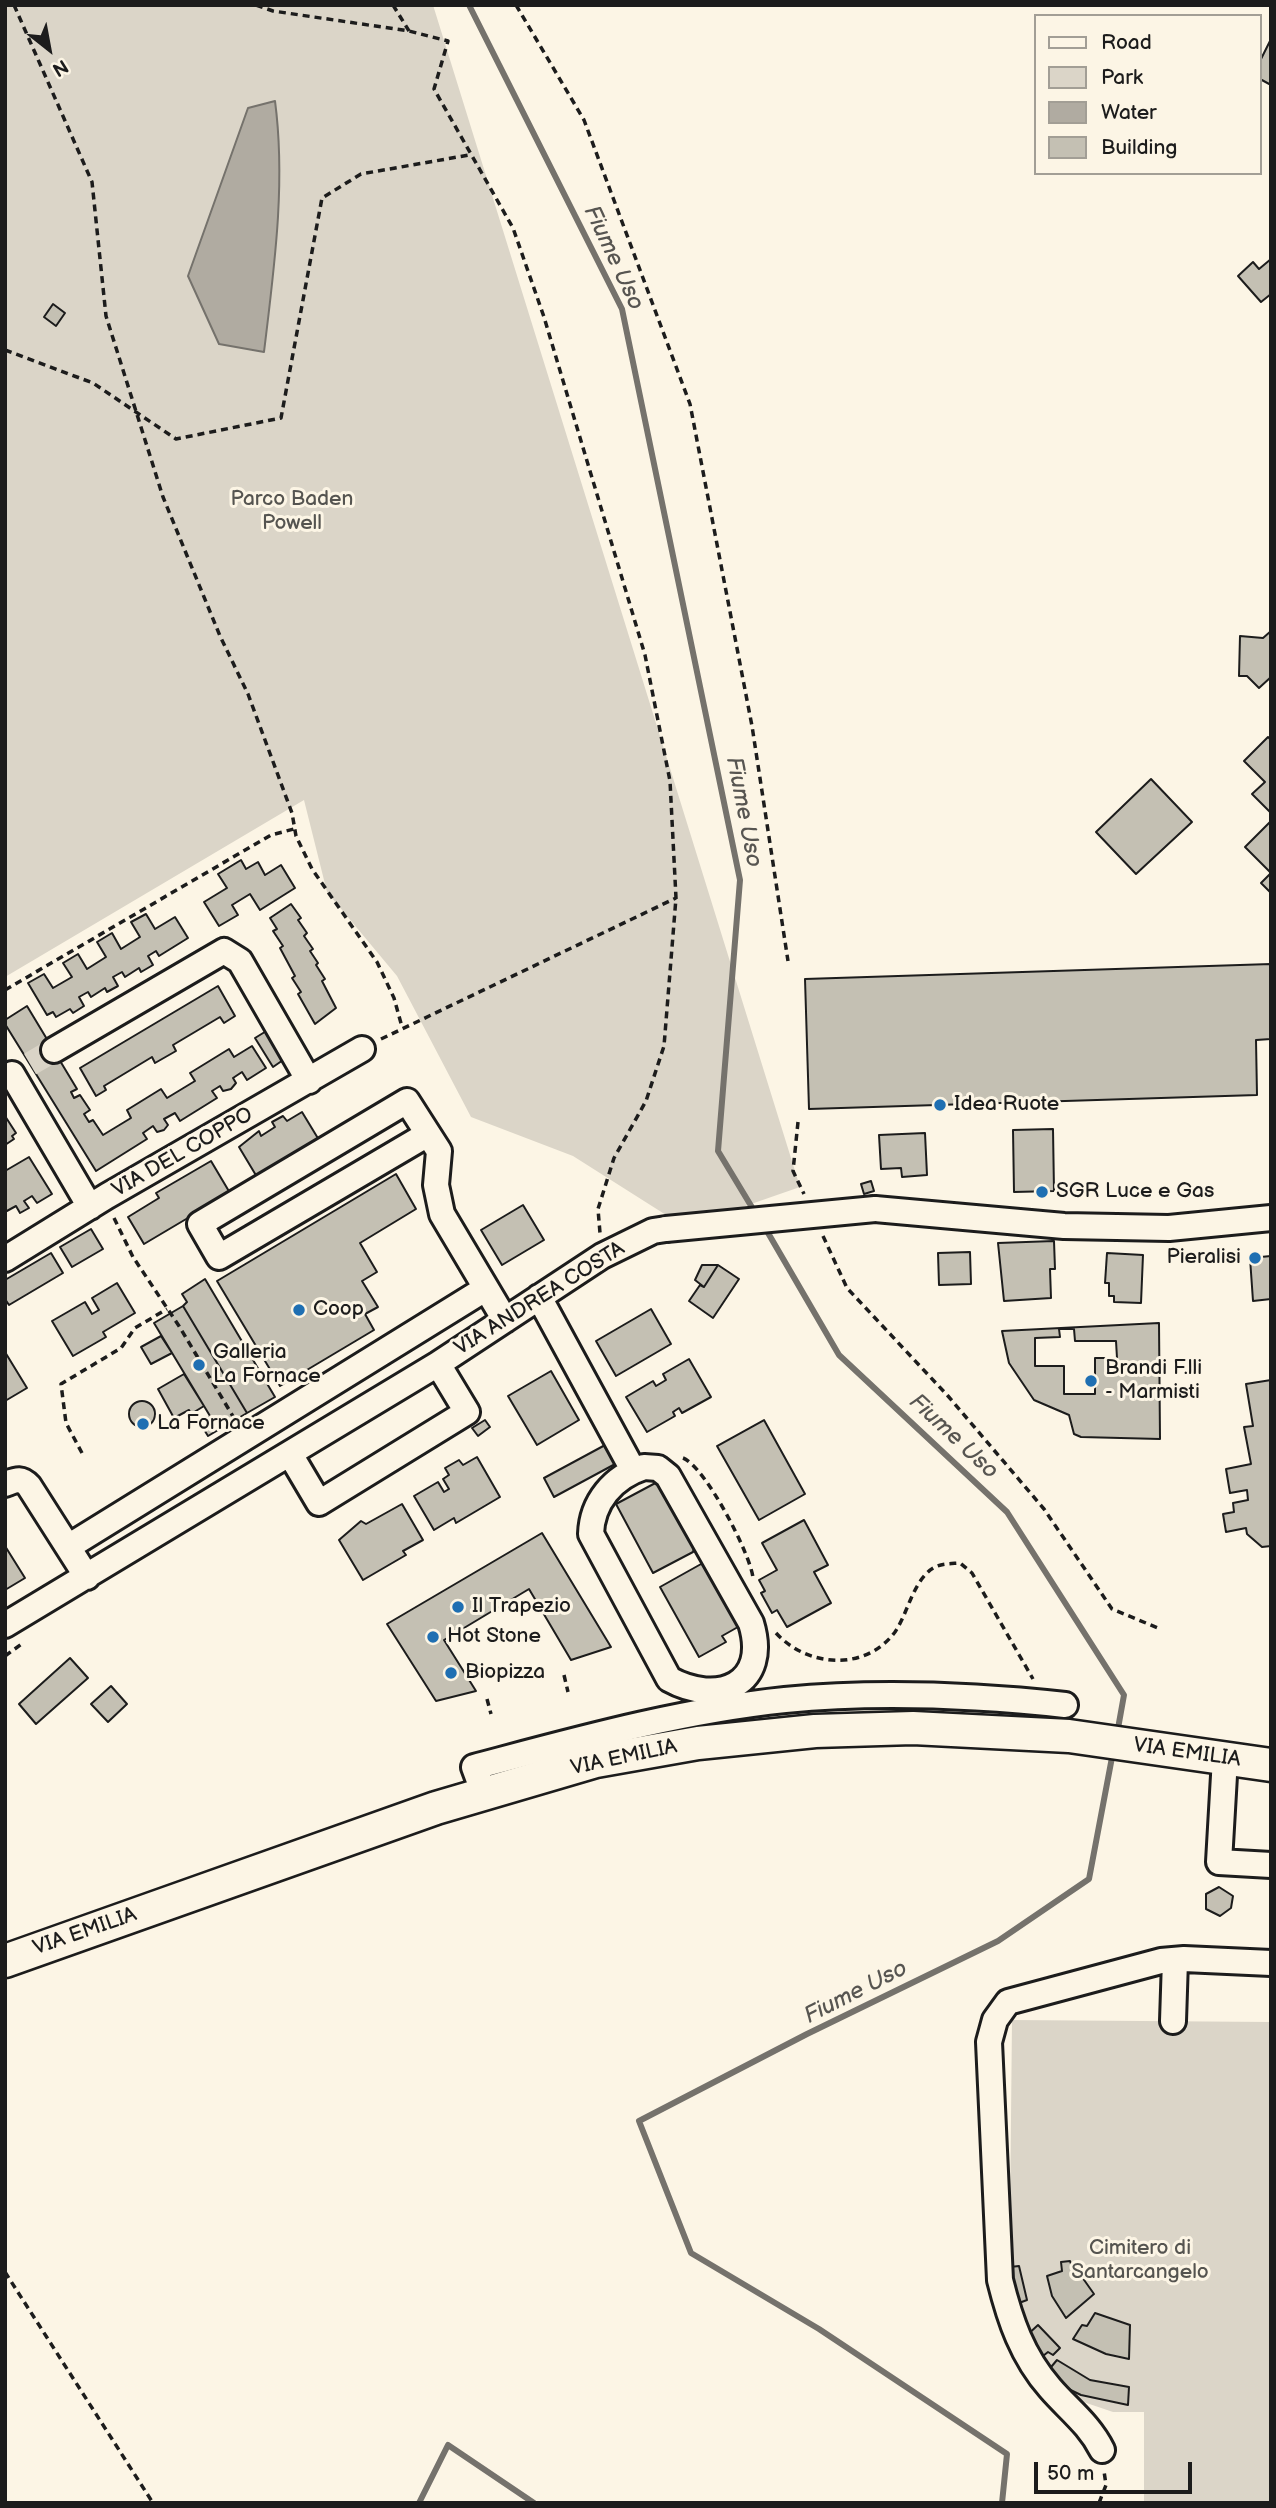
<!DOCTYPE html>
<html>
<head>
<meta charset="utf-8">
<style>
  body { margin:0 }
  #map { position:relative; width:1276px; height:2508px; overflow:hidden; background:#fcf5e5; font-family:"Balsamiq Sans",sans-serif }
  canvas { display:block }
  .frame { position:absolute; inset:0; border:7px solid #1c1c1c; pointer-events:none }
  .legend { position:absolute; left:1034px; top:14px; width:228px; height:161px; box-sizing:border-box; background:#fcf5e5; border:2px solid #a29e95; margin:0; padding:9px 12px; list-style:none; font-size:21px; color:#1c1c1c }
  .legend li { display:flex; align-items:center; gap:14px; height:35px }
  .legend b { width:35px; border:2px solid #a29e95 }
  .north { position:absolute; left:14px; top:14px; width:70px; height:70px; -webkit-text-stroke:5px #fcf5e5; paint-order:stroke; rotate:149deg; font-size:19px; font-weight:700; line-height:28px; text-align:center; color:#1c1c1c }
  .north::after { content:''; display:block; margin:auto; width:24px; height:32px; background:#1c1c1c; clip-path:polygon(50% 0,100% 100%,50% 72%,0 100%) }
  .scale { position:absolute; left:1034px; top:2462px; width:158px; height:32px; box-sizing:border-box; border:4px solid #1c1c1c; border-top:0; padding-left:9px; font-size:21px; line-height:24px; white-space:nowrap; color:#1c1c1c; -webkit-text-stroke:5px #fcf5e5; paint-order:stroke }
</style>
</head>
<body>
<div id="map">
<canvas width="1276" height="2508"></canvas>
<div class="frame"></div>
<ul class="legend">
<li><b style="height:9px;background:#fcf5e5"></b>Road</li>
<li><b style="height:19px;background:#dbd5c8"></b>Park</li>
<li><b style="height:19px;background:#b0aba1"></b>Water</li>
<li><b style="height:19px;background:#c4c0b3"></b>Building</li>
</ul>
<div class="north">N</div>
<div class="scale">50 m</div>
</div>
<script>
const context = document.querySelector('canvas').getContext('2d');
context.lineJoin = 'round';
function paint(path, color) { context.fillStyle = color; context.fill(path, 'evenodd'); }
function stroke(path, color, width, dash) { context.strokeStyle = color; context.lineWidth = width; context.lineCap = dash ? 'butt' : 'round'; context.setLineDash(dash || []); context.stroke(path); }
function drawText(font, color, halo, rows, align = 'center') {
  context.font = font + ' "Balsamiq Sans",sans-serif'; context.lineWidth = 6; context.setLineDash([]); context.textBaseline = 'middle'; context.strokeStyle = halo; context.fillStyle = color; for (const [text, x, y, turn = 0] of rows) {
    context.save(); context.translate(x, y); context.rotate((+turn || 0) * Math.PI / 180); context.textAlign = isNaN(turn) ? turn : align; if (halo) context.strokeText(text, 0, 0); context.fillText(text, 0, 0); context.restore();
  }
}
paint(new Path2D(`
  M 5,5 L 433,5 L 800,1187 L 685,1227 L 573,1156 L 471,1117 L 397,976 L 327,892 L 304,800 L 5,977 Z
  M 1012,2020 L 1271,2022 L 1271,2503 L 1144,2503 L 1144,2412 L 1113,2412 L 1057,2393 L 1009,2314 Z`), '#dbd5c8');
const water = new Path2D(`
  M 275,101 C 286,184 274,269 264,352 L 219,344 L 188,276 L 248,108 Z`);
paint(water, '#b0aba1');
stroke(water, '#75726c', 2);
stroke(new Path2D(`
  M 469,5 L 622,309 L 740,880 L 718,1151 L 756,1214
  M 764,1226 L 839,1355 L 1007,1512 L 1124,1695 L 1117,1734
  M 419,2503 L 448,2445 L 534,2503
  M 1002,2503 L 1007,2454 L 819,2329 L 691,2253 L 639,2121 L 807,2034 L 998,1941 L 1089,1879 L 1113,1752`), '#75726c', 6);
const building = new Path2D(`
  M 1270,41 L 1271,42 L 1271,85 L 1260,79 L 1260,61 Z
  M 1271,259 L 1271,294 L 1261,302 L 1238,276 L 1253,262 L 1259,269 Z
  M 53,304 L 65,313 L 56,326 L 44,317 Z
  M 1271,631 L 1271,677 L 1259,688 L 1247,676 L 1239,676 L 1240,636 L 1263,638 Z
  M 1268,737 L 1271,740 L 1271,813 L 1252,794 L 1265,782 L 1244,761 Z
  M 1151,779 L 1192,822 L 1136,874 L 1096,832 Z
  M 1271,821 L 1271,893 L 1261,883 L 1271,873 L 1245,847 Z
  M 241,860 L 246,869 L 258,862 L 265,875 L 281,865 L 295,888 L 260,910 L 250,894 L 232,905 L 238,915 L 219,926 L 204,902 L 227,888 L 218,874 Z
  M 291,904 L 301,918 L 298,920 L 307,933 L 304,936 L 313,949 L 310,951 L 318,963 L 316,965 L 325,979 L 322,981 L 336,1008 L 315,1024 L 298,994 L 301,992 L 292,978 L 295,976 L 280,948 L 283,946 L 273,931 L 277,929 L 270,918 Z
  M 146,914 L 155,929 L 175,917 L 188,938 L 159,956 L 156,951 L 148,956 L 153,965 L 141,972 L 139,968 L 125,977 L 122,972 L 113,977 L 118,986 L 107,992 L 105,988 L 91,997 L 88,992 L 79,997 L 84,1006 L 73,1013 L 70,1009 L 56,1017 L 53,1012 L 47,1015 L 28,983 L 44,974 L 53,988 L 72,977 L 63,963 L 78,954 L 87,969 L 106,957 L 97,942 L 112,933 L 121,949 L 140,937 L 131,922 Z
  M 1271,964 L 1271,1039 L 1256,1040 L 1257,1095 L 809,1109 L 805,979 Z
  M 218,986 L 235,1016 L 224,1023 L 220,1017 L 173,1045 L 176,1051 L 155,1063 L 152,1057 L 104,1086 L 106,1090 L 96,1096 L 80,1068 Z
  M 27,1006 L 77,1089 L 71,1092 L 74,1098 L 80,1095 L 90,1110 L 84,1114 L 89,1122 L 93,1120 L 103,1135 L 131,1118 L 127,1110 L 161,1089 L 167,1098 L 195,1081 L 190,1073 L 229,1049 L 234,1057 L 252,1046 L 266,1068 L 247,1080 L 242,1072 L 233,1078 L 236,1083 L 231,1089 L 223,1091 L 220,1086 L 212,1091 L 217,1098 L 180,1121 L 175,1113 L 164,1119 L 168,1125 L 164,1130 L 157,1132 L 153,1126 L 143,1133 L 147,1139 L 96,1171 L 5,1024 L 5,1020 Z
  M 268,1030 L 286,1058 L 273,1067 L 255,1038 Z
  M 302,1112 L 319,1140 L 257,1177 L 239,1147 L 259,1131 L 261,1136 L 275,1127 L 272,1122 L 283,1116 L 287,1121 Z
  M 5,1116 L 16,1133 L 12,1136 L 14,1139 L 5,1145 Z
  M 1053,1129 L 1054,1191 L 1014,1192 L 1013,1130 Z
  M 925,1133 L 927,1175 L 902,1177 L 901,1168 L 881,1169 L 879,1135 Z
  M 29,1157 L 52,1194 L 37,1203 L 32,1196 L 24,1201 L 29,1208 L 20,1213 L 16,1206 L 5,1212 L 5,1171 Z
  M 211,1161 L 230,1193 L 144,1244 L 128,1217 L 159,1198 L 156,1193 Z
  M 396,1174 L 416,1209 L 360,1243 L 377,1272 L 362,1281 L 378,1307 L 365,1314 L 374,1330 L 280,1386 L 217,1281 Z
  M 871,1181 L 874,1191 L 864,1194 L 861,1184 Z
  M 523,1205 L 544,1240 L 502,1265 L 481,1230 Z
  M 91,1229 L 103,1249 L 72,1267 L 60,1247 Z
  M 1054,1241 L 1055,1269 L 1050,1269 L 1051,1298 L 1004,1301 L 998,1243 Z
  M 970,1252 L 971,1284 L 939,1285 L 938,1253 Z
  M 51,1253 L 63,1273 L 9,1305 L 5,1299 L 5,1280 Z
  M 1107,1253 L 1143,1255 L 1141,1303 L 1114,1302 L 1114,1296 L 1109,1296 L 1109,1283 L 1105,1283 Z
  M 1271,1256 L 1271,1299 L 1253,1301 L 1250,1258 Z
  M 702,1265 L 718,1265 L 704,1287 L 695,1280 Z
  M 718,1265 L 739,1279 L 713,1318 L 689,1301 L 700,1285 L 704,1287 Z
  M 205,1279 L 275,1397 L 247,1413 L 183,1306 L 187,1302 L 182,1294 Z
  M 117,1283 L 135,1313 L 103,1332 L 106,1337 L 73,1356 L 52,1321 L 85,1302 L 92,1314 L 99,1310 L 92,1298 Z
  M 183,1306 L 247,1413 L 208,1436 L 200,1423 L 210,1416 L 154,1323 Z
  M 651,1309 L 671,1344 L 616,1376 L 596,1341 Z
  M 1159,1323 L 1160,1439 L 1081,1437 L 1074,1434 L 1069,1415 L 1034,1400 L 1009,1363 L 1002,1331 Z
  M 1059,1329 L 1074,1329 L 1075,1341 L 1116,1341 L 1117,1358 L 1095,1358 L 1095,1394 L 1064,1394 L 1064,1366 L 1035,1366 L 1035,1338 L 1060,1337 Z
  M 161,1336 L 172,1353 L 151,1364 L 141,1347 Z
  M 5,1352 L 27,1388 L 5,1401 Z
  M 689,1359 L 711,1397 L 682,1413 L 679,1408 L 673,1412 L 675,1416 L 647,1432 L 626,1397 L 653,1381 L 656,1386 L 666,1380 L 663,1374 Z
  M 551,1371 L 579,1420 L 537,1445 L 508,1396 Z
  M 184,1374 L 204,1406 L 191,1414 L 189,1410 L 174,1418 L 158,1389 Z
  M 1271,1380 L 1271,1546 L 1262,1547 L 1247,1534 L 1246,1528 L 1226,1532 L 1223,1514 L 1234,1512 L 1233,1503 L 1248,1500 L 1247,1490 L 1230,1493 L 1226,1469 L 1251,1464 L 1244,1427 L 1253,1426 L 1246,1384 Z
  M129 1414a13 13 0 1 1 26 0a13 13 0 1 1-26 0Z
  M 485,1420 L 490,1427 L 478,1436 L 472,1428 Z
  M 764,1420 L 805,1494 L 759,1520 L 717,1446 Z
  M 607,1444 L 617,1463 L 554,1497 L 544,1478 Z
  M 477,1457 L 500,1497 L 456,1523 L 454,1518 L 434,1530 L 414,1496 L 438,1482 L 444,1492 L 449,1489 L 443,1479 L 449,1475 L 445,1468 L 459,1460 L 463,1465 Z
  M 661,1480 L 695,1544 L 693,1552 L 653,1573 L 616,1504 Z
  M 402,1504 L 423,1540 L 403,1551 L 406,1555 L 363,1580 L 339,1540 L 361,1521 L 366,1524 Z
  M 804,1520 L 828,1565 L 814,1572 L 831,1603 L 787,1627 L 777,1610 L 772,1613 L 761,1593 L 765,1591 L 759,1580 L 777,1570 L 762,1543 Z
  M 542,1533 L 611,1647 L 571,1660 L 529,1589 L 444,1640 L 476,1691 L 436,1701 L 387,1624 Z
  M 5,1546 L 25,1578 L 5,1590 Z
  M 710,1559 L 745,1623 L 722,1636 L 726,1642 L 699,1657 L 660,1587 Z
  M 70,1658 L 88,1678 L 36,1724 L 19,1704 Z
  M 111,1686 L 127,1704 L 108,1722 L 91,1704 Z
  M 1219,1887 L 1233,1896 L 1231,1908 L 1220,1916 L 1206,1909 L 1206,1894 Z
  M 1070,2261 L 1072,2267 L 1079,2265 L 1082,2277 L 1094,2294 L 1066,2318 L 1052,2296 L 1047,2276 L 1062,2271 L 1061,2262 Z
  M 1019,2266 L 1027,2300 L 1011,2306 L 1001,2268 Z
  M 1095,2313 L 1130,2325 L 1129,2359 L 1106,2354 L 1073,2339 L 1082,2325 L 1087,2326 Z
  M 1038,2325 L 1060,2348 L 1053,2355 L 1048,2352 L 1043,2356 L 1025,2337 Z
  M 1057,2360 L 1090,2380 L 1129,2387 L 1128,2405 L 1081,2395 L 1058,2384 L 1046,2373 Z`);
paint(building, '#c4c0b3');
stroke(building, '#1c1c1c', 2);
stroke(new Path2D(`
  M 30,1064 L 54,1050`), '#dad4c7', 24, [24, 12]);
const minor = new Path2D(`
  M 54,1050 L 224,951 L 240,961 L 309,1081
  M 12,1074 L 90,1207
  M 428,1134 L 219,1257 L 200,1224 L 407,1101 L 439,1151 L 436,1185 L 442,1214 L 505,1320
  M 875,1209 L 1064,1226 L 1169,1228 L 1271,1218
  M 5,1259 L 107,1196 L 362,1049
  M 539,1297 L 633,1470
  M 290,1454 L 319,1503 L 467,1412 L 438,1364
  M 644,1467 L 658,1468 L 668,1476 L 751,1623 C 770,1685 718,1706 669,1679 L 591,1534 C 592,1502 613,1477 644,1467 Z
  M 5,1484 C 16,1480 21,1477 29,1486 L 87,1577
  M 68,1547 L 485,1289
  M 5,1625 L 438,1364 L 602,1256 L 653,1231 L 666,1229
  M 1225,1758 L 1219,1862 L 1271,1865
  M 484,1794 L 474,1767 C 576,1740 679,1711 785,1700 C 878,1691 972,1695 1065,1705
  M 1173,2021 L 1175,1960
  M 1102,2450 C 1089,2424 1068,2409 1050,2388 C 1022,2356 1010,2320 1000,2280 L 989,2042 L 995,2020 L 1008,2002 L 1161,1961 L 1184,1959 L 1271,1963`);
const major = new Path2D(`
  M 5,1961 L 436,1808 L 596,1761 L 698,1743 L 815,1731 L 913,1728 L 1069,1736 L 1271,1765`);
stroke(minor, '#1c1c1c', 30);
stroke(major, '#1c1c1c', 37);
stroke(new Path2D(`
  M 14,5 L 92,182 L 106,316 L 163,497 L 220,636 L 248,694 L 292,813 L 296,836 L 312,869 L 377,962 L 394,998 L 402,1027
  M 256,5 L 273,11 L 409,31 L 448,41 L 434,89 L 513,228 L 544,317 L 645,655 L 670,781 L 676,898 L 664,1046 L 646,1101 L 614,1158 L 598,1209 L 600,1233
  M 393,5 L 409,31
  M 516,5 L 584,120 L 690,404 L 752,726 L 788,961
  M 5,350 L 93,383 L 176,439 L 281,418 L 322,198 L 361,174 L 469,155
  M 5,990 L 271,835 L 294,829
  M 381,1039 L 676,898
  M 798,1122 L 793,1171 L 804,1194
  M 114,1218 L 133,1257 L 179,1326 L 234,1418
  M 823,1236 L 847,1288 L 948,1396 L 1044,1509 L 1112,1609 L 1158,1628
  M 82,1453 L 66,1423 L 61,1384 L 121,1348 L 135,1328 L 167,1309
  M 683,1458 C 705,1466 751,1555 753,1578
  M 776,1633 C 807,1667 865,1672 895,1632 C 907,1614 911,1590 926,1574 C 936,1563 946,1564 960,1563 L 972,1573 L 1033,1679
  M 5,1656 L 23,1643
  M 564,1675 L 568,1692
  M 487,1699 L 491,1714
  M 5,2272 L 153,2503
  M 1099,2503 L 1106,2485 L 1104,2471`), '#1c1c1c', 3.5, [7, 5]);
stroke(minor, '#fcf5e5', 24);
stroke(major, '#fcf5e5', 32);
const minorBridge = new Path2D(`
  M 666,1229 L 875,1209`);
stroke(minorBridge, '#1c1c1c', 30, []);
stroke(minorBridge, '#fcf5e5', 24);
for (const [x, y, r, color] of [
  [940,1105,7,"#1f6fb2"],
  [1042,1192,7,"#1f6fb2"],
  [1255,1258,7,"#1f6fb2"],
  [299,1310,7,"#1f6fb2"],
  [199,1365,7,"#1f6fb2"],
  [1091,1381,7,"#1f6fb2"],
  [143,1424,7,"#1f6fb2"],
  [458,1607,7,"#1f6fb2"],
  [433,1637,7,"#1f6fb2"],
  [451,1673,7,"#1f6fb2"]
]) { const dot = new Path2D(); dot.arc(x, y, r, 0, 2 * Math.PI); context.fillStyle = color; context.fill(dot); stroke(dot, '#fcf5e5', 2.5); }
drawText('21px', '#555450', '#fcf5e5', [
  ["Parco Baden",292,500],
  ["Powell",292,524],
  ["Cimitero di",1140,2249],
  ["Santarcangelo",1140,2273]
]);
drawText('21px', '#1c1c1c', '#fcf5e5', [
  ["Idea Ruote",954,1105],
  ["SGR Luce e Gas",1056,1192],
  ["Pieralisi",1241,1258,"right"],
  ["Coop",313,1310],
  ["Galleria",213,1353],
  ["La Fornace",213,1377],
  ["Brandi F.lli",1105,1369],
  ["- Marmisti",1105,1393],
  ["La Fornace",157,1424],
  ["Il Trapezio",472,1607],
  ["Hot Stone",447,1637],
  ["Biopizza",465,1673]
], 'left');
drawText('21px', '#1c1c1c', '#fcf5e5', [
  ["VIA DEL COPPO",183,1153,-30],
  ["VIA ANDREA COSTA",540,1299,-32],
  ["VIA EMILIA",1187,1753,8],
  ["VIA EMILIA",624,1758,-12],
  ["VIA EMILIA",85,1932,-19]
]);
drawText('italic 23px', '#575551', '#fcf5e5', [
  ["Fiume Uso",613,258,65],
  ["Fiume Uso",743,812,79],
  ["Fiume Uso",953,1437,43],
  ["Fiume Uso",856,1993,-27]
]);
</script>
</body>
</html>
